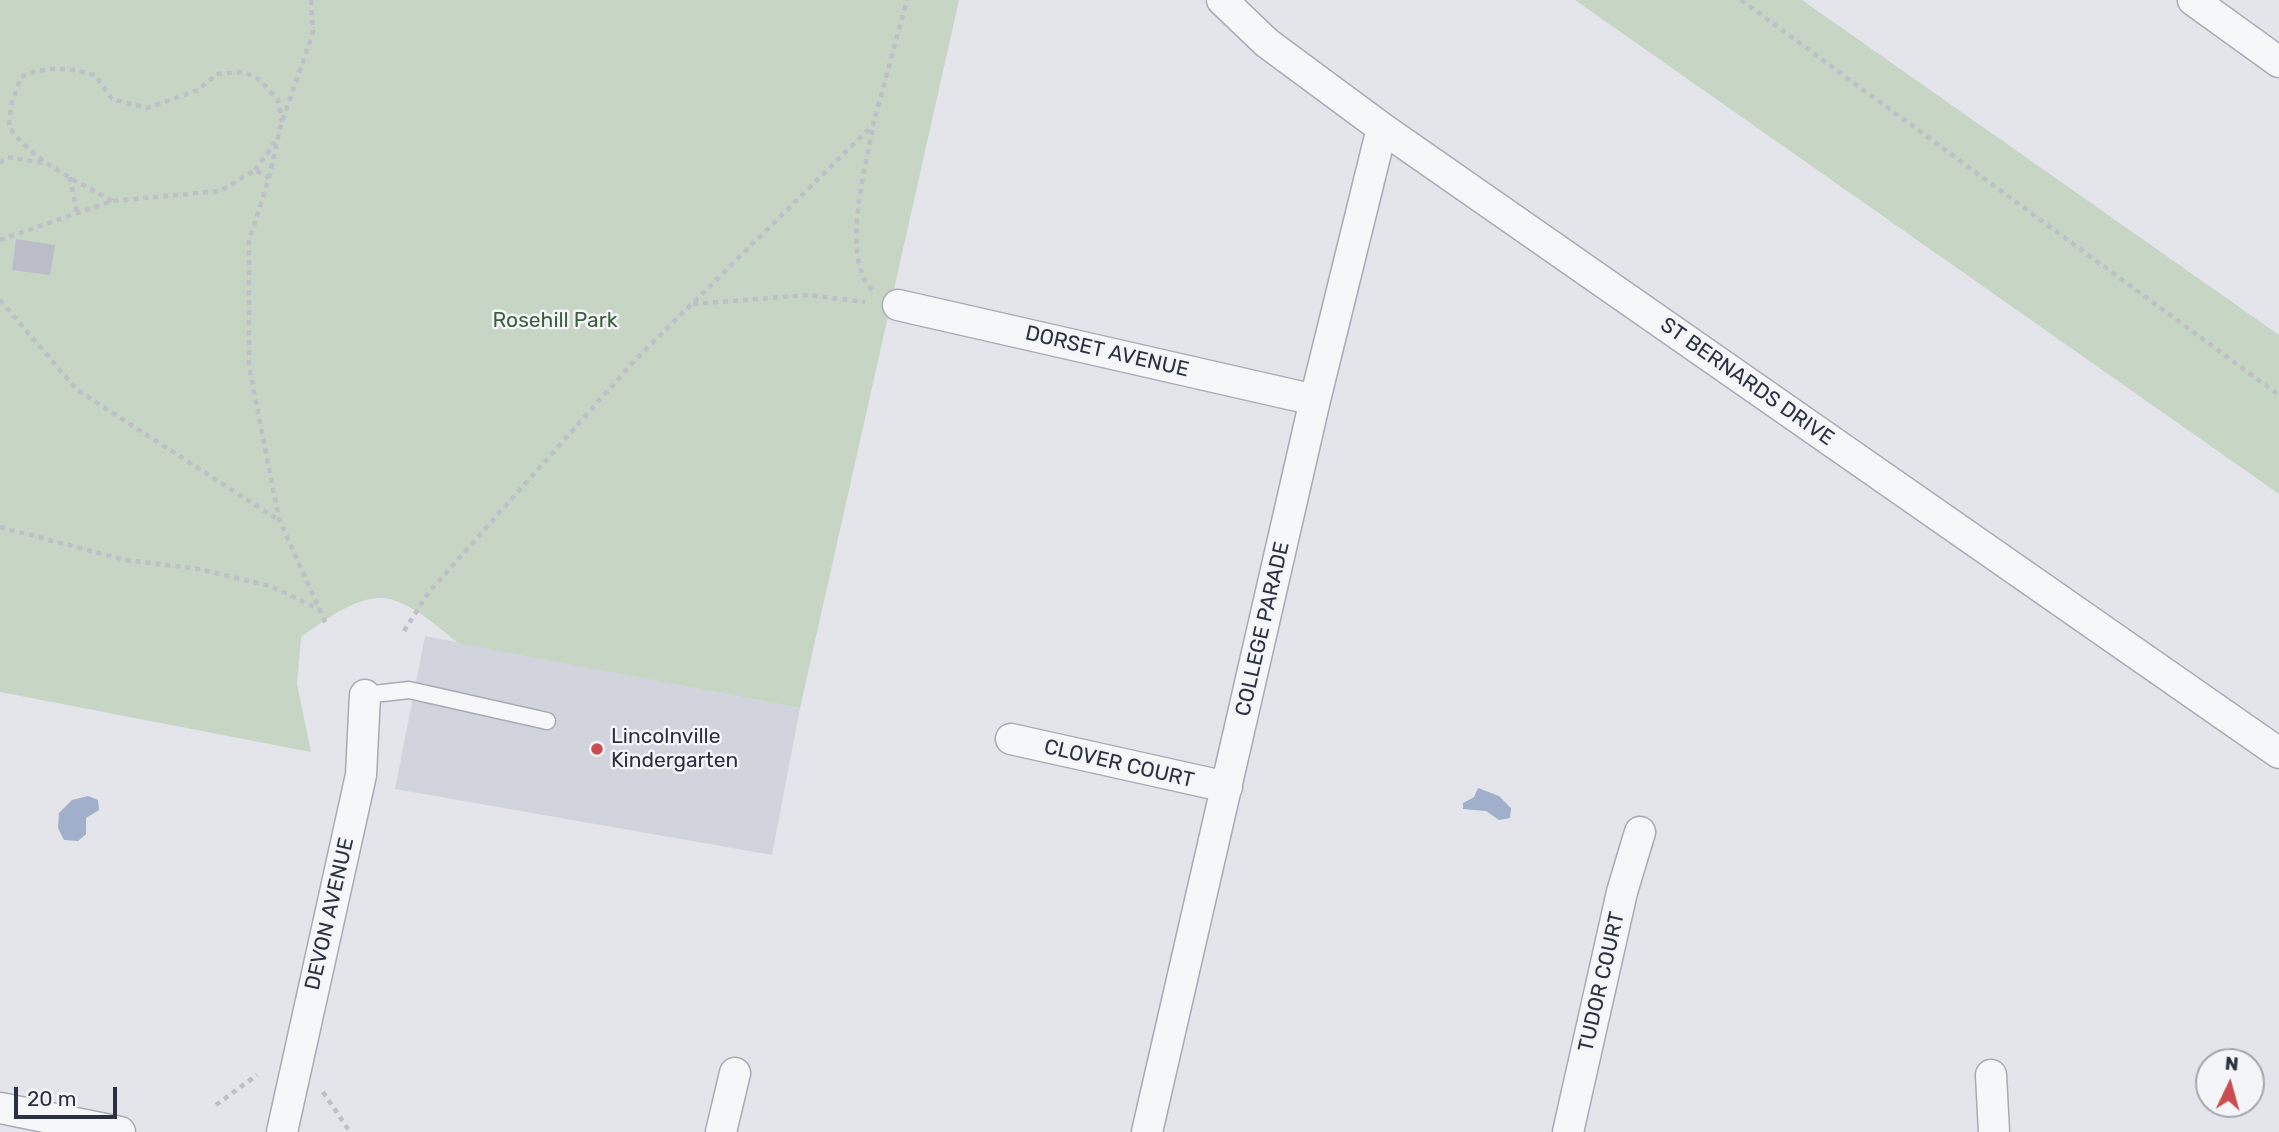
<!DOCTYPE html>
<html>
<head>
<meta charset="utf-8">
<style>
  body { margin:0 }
  #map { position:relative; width:2279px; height:1132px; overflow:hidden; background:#e3e5eb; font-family:Rubik,sans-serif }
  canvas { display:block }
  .north { position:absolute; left:2195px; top:1048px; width:70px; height:70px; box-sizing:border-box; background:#f3f5f8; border:2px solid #a3a7b0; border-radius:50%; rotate:5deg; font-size:19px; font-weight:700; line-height:28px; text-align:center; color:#2b3143 }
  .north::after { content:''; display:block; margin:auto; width:24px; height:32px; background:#cc4d4f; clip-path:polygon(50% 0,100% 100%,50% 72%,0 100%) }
  .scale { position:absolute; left:14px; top:1087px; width:103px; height:32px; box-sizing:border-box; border:4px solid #2b3143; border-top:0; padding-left:9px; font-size:21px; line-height:24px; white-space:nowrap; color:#2b3143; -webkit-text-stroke:5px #f3f5f8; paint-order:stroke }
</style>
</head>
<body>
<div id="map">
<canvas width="2279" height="1132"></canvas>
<div class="north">N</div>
<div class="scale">20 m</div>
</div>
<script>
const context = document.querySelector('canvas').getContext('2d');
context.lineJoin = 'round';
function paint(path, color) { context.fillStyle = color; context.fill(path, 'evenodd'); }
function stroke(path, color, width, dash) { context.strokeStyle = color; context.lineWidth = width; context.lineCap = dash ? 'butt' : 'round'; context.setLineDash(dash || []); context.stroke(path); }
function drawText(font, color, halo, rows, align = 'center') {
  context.font = font + ' Rubik,sans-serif'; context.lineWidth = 5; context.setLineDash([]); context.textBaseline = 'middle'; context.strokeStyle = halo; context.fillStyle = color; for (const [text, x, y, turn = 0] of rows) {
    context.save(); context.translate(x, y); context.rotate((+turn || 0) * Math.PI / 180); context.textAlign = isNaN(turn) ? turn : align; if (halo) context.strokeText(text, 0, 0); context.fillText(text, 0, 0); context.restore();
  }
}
paint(new Path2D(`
  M 425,636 L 800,708 L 772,855 L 395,789 Z`), '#d2d4dd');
paint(new Path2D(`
  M 0,0 L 959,0 L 800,708 L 458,643 C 440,628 404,596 379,598 C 352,599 322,622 301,637 L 297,684 L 311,752 L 0,692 Z
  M 1575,0 L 1802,0 L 2279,335 L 2279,494 Z`), '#c7d5c5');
paint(new Path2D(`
  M 1478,788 L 1499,796 L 1511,808 L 1510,818 L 1499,820 L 1486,811 L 1463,809 L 1463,803 L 1474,797 Z
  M 88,796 L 98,800 L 99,810 L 86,818 L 86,834 L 78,841 L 64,840 L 58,828 L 59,813 L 72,800 Z`), '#a0afca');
paint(new Path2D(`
  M 16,239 L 55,245 L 50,275 L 12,270 Z`), '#bbbec8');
const lane = new Path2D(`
  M 365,695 L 409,690 L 547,721`);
const street = new Path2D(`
  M 1222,0 L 1267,43 L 1382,128 L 2279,753
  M 2193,0 L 2279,62
  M 898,305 L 1315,400
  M 1011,739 L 1227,787
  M 1991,1075 L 1994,1132
  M 0,1108 L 120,1132
  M 282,1132 L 361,775 L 365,695
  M 721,1132 L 735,1073
  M 1147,1132 L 1315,400 L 1382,128
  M 1568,1132 L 1622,892 L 1640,832`);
stroke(lane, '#a8abb5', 19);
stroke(street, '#a8abb5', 33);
stroke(new Path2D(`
  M 311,0 L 313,32 L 280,128 L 269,178 L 249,241 L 249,366 L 279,519 L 326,624
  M 1741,0 L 2279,395
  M 0,163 L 7,157 L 44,163
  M 255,170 L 275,142
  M 70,177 L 77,213
  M 112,201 C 74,179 35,163 9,127 L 11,105 L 21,77 C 47,65 67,68 95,75 L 112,99 L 147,108 L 198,90 L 217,74 L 244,72 L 260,80 L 278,100 L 282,122
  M 0,240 L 112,201 L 220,191 L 255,170 L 269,178
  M 872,290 C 840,257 866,167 873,126
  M 0,300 L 77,390 L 277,519
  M 693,304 L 809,295 L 865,302
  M 0,527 L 125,560 L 199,569 L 270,586 L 319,609
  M 404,631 L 429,592 L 636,359 L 873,125 L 907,0
  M 323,1092 L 350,1132
  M 216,1105 L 257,1075`), '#bdc0c6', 4.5, [5, 5]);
stroke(lane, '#f6f7f9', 16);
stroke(street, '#f6f7f9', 30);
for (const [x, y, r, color] of [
  [597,749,7,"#cc4d4f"]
]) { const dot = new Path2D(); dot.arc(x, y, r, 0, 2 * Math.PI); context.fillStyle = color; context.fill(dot); stroke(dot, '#f3f5f8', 2.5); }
drawText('21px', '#3b5f39', '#f3f5f8', [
  ["Rosehill Park",555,321]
]);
drawText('21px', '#2b3143', '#f3f5f8', [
  ["DORSET AVENUE",1107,352,13],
  ["ST BERNARDS DRIVE",1747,382,35],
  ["COLLEGE PARADE",1263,629,-77],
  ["CLOVER COURT",1119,764,13],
  ["DEVON AVENUE",330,914,-77],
  ["TUDOR COURT",1602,982,-77]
]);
drawText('21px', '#2b3143', '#f3f5f8', [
  ["Lincolnville",611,737],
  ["Kindergarten",611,761]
], 'left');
</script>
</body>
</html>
